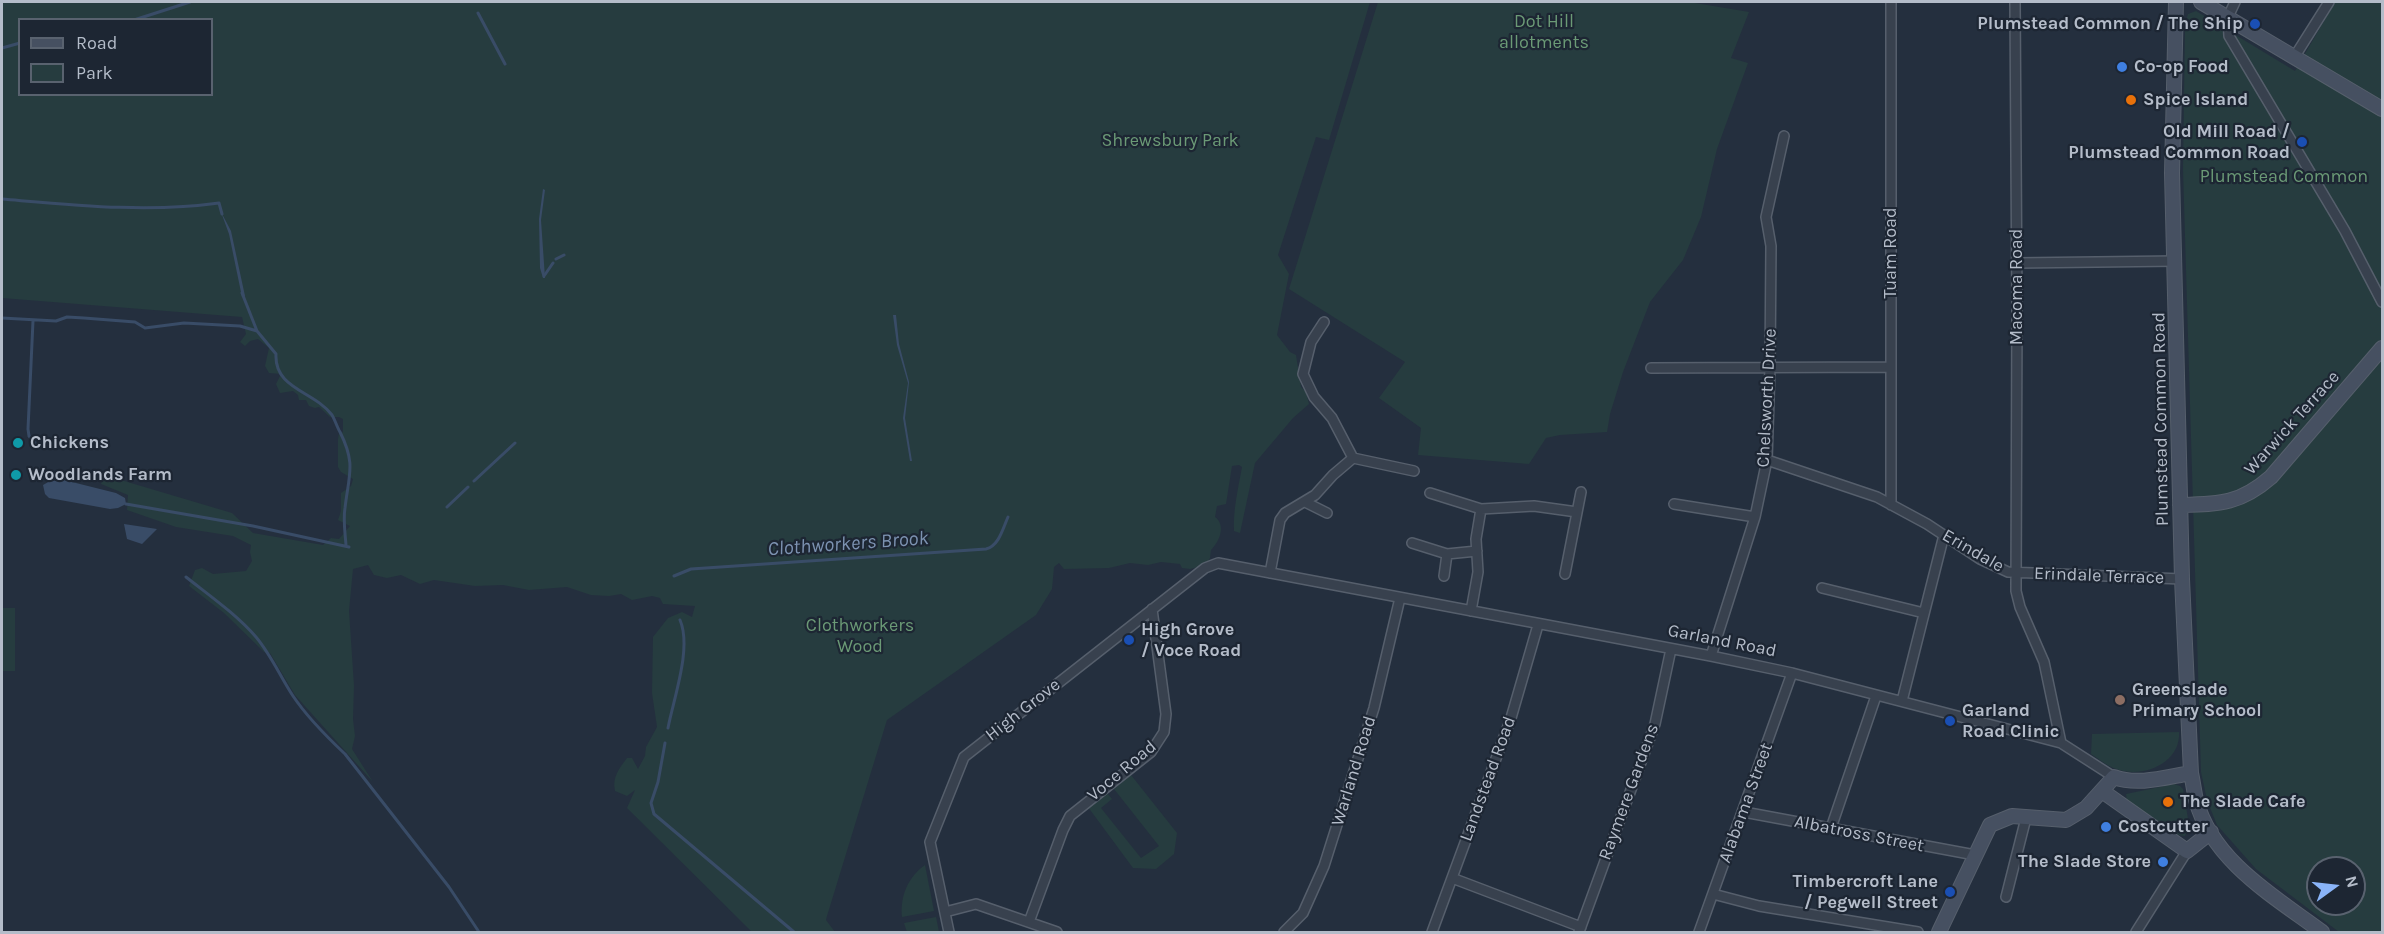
<!DOCTYPE html>
<html>
<head>
<meta charset="utf-8">
<style>
  body { margin:0 }
  #map { position:relative; width:2384px; height:934px; overflow:hidden; background:#242f3e; font-family:Karla,sans-serif }
  canvas { display:block }
  .frame { position:absolute; inset:0; border:3px solid #b4bcc9; pointer-events:none }
  .legend { position:absolute; left:18px; top:18px; width:195px; height:78px; box-sizing:border-box; background:#1d2633; border:2px solid #59626f; margin:0; padding:8px 10px; list-style:none; font-size:18px; color:#b4bcc9 }
  .legend li { display:flex; align-items:center; gap:12px; height:30px }
  .legend b { width:30px; border:2px solid #59626f }
  .north { position:absolute; left:2306px; top:856px; width:60px; height:60px; box-sizing:border-box; background:#1d2633; border:2px solid #59626f; border-radius:50%; rotate:75deg; font-size:16px; font-weight:700; line-height:24px; text-align:center; color:#b4bcc9 }
  .north::after { content:''; display:block; margin:auto; width:21px; height:27px; background:#8ab4f8; clip-path:polygon(50% 0,100% 100%,50% 72%,0 100%) }
</style>
</head>
<body>
<div id="map">
<canvas width="2384" height="934"></canvas>
<div class="frame"></div>
<ul class="legend">
<li><b style="height:8px;background:#465061"></b>Road</li>
<li><b style="height:16px;background:#263c3f"></b>Park</li>
</ul>
<div class="north">N</div>
</div>
<script>
const context = document.querySelector('canvas').getContext('2d');
context.lineJoin = 'round';
function paint(path, color) { context.fillStyle = color; context.fill(path, 'evenodd'); }
function stroke(path, color, width, dash) { context.strokeStyle = color; context.lineWidth = width; context.lineCap = dash ? 'butt' : 'round'; context.setLineDash(dash || []); context.stroke(path); }
function drawText(font, color, halo, rows, align = 'center') {
  context.font = font + ' Karla,sans-serif'; context.lineWidth = 4.5; context.setLineDash([]); context.textBaseline = 'middle'; context.strokeStyle = halo; context.fillStyle = color; for (const [text, x, y, turn = 0] of rows) {
    context.save(); context.translate(x, y); context.rotate((+turn || 0) * Math.PI / 180); context.textAlign = isNaN(turn) ? turn : align; if (halo) context.strokeText(text, 0, 0); context.fillText(text, 0, 0); context.restore();
  }
}
paint(new Path2D(`
  M 2,2 L 1370,2 L 1329,140 L 1316,137 L 1278,255 L 1289,274 L 1277,335 L 1290,352 L 1296,355 L 1301,387 L 1306,392 L 1309,404 L 1293,418 L 1255,463 L 1240,533 L 1234,531 C 1233,510 1238,489 1242,467 L 1239,465 L 1232,466 L 1226,504 L 1217,506 L 1215,517 C 1226,525 1220,541 1211,550 L 1210,558 L 1206,565 L 1190,569 L 1182,568 L 1180,564 L 1161,562 L 1148,565 L 1130,563 L 1109,568 L 1064,569 L 1059,563 L 1054,567 L 1052,589 L 1036,615 L 887,720 L 827,916 L 826,920 L 835,932 L 752,932 L 627,808 L 635,790 L 627,796 L 615,791 C 612,777 619,769 627,758 L 632,758 L 638,769 L 645,756 L 646,747 L 657,727 L 652,693 L 653,637 L 668,618 L 682,612 L 692,617 L 695,606 L 663,604 L 660,598 L 652,596 L 632,600 L 621,594 L 609,596 L 591,595 L 567,587 L 529,590 L 503,585 L 475,586 L 434,580 L 420,584 L 401,575 L 387,578 L 374,575 L 368,565 L 353,569 L 349,611 L 354,686 L 353,719 L 355,736 L 352,749 L 373,782 L 295,695 L 270,653 L 264,652 L 224,613 L 189,586 L 195,570 L 202,568 L 213,574 L 246,571 L 252,561 L 250,552 L 251,545 L 233,536 L 176,527 L 127,510 L 128,495 L 101,484 L 104,475 L 232,513 L 253,533 L 323,545 L 331,538 L 339,539 L 350,526 L 338,520 L 341,511 L 341,493 L 351,486 L 353,479 L 341,472 L 338,467 L 338,439 L 339,434 L 343,432 L 343,419 L 339,417 L 330,417 L 319,407 L 315,408 L 309,406 L 306,400 L 299,400 L 298,395 L 293,391 L 280,393 L 276,384 L 281,374 L 269,373 L 265,366 L 269,348 L 258,339 L 250,341 L 245,346 L 240,342 L 246,334 L 242,317 L 2,298 ZM 20,20 L 212,20 L 212,94 L 20,94 Z
  M 1378,2 L 1689,2 L 1749,12 L 1731,58 L 1748,63 L 1717,149 L 1701,217 L 1683,260 L 1650,302 L 1623,372 L 1610,414 L 1607,432 L 1560,435 L 1546,438 L 1529,464 L 1418,455 L 1421,428 L 1379,398 L 1405,362 L 1289,289 Z
  M 2335,2 L 2382,2 L 2382,932 L 2339,932 L 2256,869 L 2217,825 L 2207,800 L 2201,772 L 2183,169 L 2185,24 L 2188,14 L 2196,11 L 2295,71 ZM 2318,868 L 2354,868 L 2354,904 L 2318,904 Z
  M 2,608 L 15,608 L 15,671 L 2,671 Z
  M 2179,732 C 2181,763 2143,779 2116,769 C 2107,766 2099,759 2091,754 L 2092,734 Z
  M 1131,775 L 1177,833 L 1174,854 L 1156,869 L 1133,868 L 1088,807 L 1107,793 L 1112,799 L 1101,808 L 1141,858 L 1159,846 L 1114,789 Z
  M 2174,784 L 2180,786 L 2183,789 L 2189,825 L 2185,836 L 2179,835 L 2127,801 L 2126,794 Z
  M 925,865 L 934,911 L 902,917 C 900,896 908,877 925,865 Z
  M 936,917 L 939,932 L 907,932 L 904,923 Z`), '#263c3f');
paint(new Path2D(`
  M 543,189 L 545,190 L 541,220 L 545,278 L 543,278 L 540,268 L 539,219 Z
  M 221,212 L 231,231 L 245,296 L 242,297 L 229,234 Z
  M 893,315 L 896,315 L 899,344 L 909,382 L 905,418 L 912,461 L 910,461 L 903,418 L 908,383 L 897,345 Z
  M 64,480 L 116,493 L 125,498 L 126,504 L 118,508 L 110,509 L 49,498 L 45,494 L 43,485 L 50,481 Z
  M 124,524 L 157,529 L 142,544 L 127,539 Z`), '#394c67');
stroke(new Path2D(`
  M 478,13 L 505,64
  M 134,20 L 190,2
  M 2,48 L 20,43
  M 2,199 C 73,205 147,213 219,203 L 222,214
  M 556,259 L 564,255
  M 544,276 L 553,263
  M 242,293 L 257,331
  M 2,318 L 56,321 L 67,317 L 84,318 L 135,322 L 145,328 L 184,323 L 240,326 L 257,331 L 276,354 C 274,389 314,391 332,415 C 335,420 337,427 340,432 C 356,464 349,474 345,508 C 343,520 345,532 346,545
  M 33,321 L 28,429 L 29,436 L 35,443
  M 474,481 L 515,443
  M 126,504 L 253,526 L 349,547
  M 447,507 L 468,487
  M 674,576 L 691,569 L 986,549 C 999,546 1003,528 1008,517
  M 186,577 C 210,596 236,614 256,637 C 271,655 280,676 293,696 C 307,717 327,737 345,754 L 449,887 L 479,932
  M 668,728 C 674,697 692,648 680,620
  M 665,743 L 658,782 L 651,803 L 654,814 L 794,932`), '#394c67', 3);
const street = new Path2D(`
  M 1891,2 L 1891,505
  M 2015,2 L 2017,310 L 2016,591 L 2020,607 L 2044,662 L 2061,743
  M 2235,2 L 2228,17 L 2229,36 L 2345,231 L 2382,302
  M 2295,56 L 2329,2
  M 2017,263 L 2176,261
  M 1651,368 L 1891,367
  M 1353,458 L 1414,471
  M 1767,460 L 1877,497 L 1927,524 L 1980,559 L 2008,572 L 2182,579
  M 1430,493 L 1481,509
  M 1305,502 L 1327,513
  M 1674,504 L 1755,517
  M 1412,543 L 1447,554 L 1477,551
  M 1270,573 L 1280,520 L 1285,513 L 1315,495 L 1333,475 L 1353,458 L 1332,418 L 1314,397 L 1303,374 L 1311,342 L 1324,322
  M 1565,574 L 1581,492
  M 1444,576 L 1447,554
  M 1822,588 L 1924,613
  M 1471,611 L 1478,572 L 1476,539 L 1481,509 L 1534,506 L 1577,512
  M 1711,656 L 1755,517 L 1767,460 L 1770,368 L 1771,246 L 1766,217 L 1784,136
  M 1902,701 L 1944,535
  M 1744,812 L 1975,855
  M 1831,828 L 1876,696
  M 1452,878 L 1581,927
  M 1713,894 L 1759,906 L 1918,932
  M 2006,897 L 2026,818
  M 945,912 L 976,904 L 1057,932
  M 1029,922 L 1063,830 L 1070,816 L 1151,752 L 1164,732 L 1166,714 L 1152,609
  M 949,932 L 930,842 L 964,757 L 1205,568 L 1218,563 L 1711,656 L 1792,673 L 2061,743 L 2114,777
  M 1284,932 L 1303,913 L 1324,866 L 1374,708 L 1400,598
  M 1432,932 L 1511,718 L 1538,625
  M 1579,932 L 1655,724 L 1671,649
  M 1699,932 L 1792,673
  M 2136,932 L 2187,851`);
const secondary = new Path2D(`
  M 2176,2 L 2172,173 L 2182,579 L 2191,773 C 2193,782 2194,791 2196,800 C 2212,861 2275,897 2322,932
  M 2201,2 L 2382,109
  M 2180,505 C 2220,504 2240,504 2271,477 L 2382,348
  M 2102,791 L 2187,851 L 2211,832
  M 1939,932 L 1990,825 L 2012,816 L 2066,820 L 2086,808 L 2114,777 C 2138,786 2166,777 2191,773`);
stroke(street, '#565f6c', 12);
stroke(secondary, '#565f6c', 16);
stroke(street, '#38414e', 9);
stroke(secondary, '#465061', 14);
for (const [x, y, r, color] of [
  [2255,24,6,"#1a4fb4"],
  [2122,67,6,"#3f7fe0"],
  [2131,100,6,"#e8710a"],
  [2302,142,6,"#1a4fb4"],
  [18,443,6,"#0f9aa8"],
  [16,475,6,"#0f9aa8"],
  [1129,640,6,"#1a4fb4"],
  [2120,700,6,"#8d6e63"],
  [1950,721,6,"#1a4fb4"],
  [2168,802,6,"#e8710a"],
  [2106,827,6,"#3f7fe0"],
  [2163,862,6,"#3f7fe0"],
  [1950,892,6,"#1a4fb4"]
]) { const dot = new Path2D(); dot.arc(x, y, r, 0, 2 * Math.PI); context.fillStyle = color; context.fill(dot); stroke(dot, '#1d2633', 2); }
drawText('18px', '#6b9a76', '#1d2633', [
  ["Dot Hill",1544,22],
  ["allotments",1544,43],
  ["Shrewsbury Park",1170,141],
  ["Plumstead Common",2284,177],
  ["Clothworkers",860,626],
  ["Wood",860,647]
]);
drawText('bold 18px', '#b4bcc9', '#1d2633', [
  ["Plumstead Common / The Ship",2243,24,"right"],
  ["Co-op Food",2134,67],
  ["Spice Island",2143,100],
  ["Old Mill Road /",2290,132,"right"],
  ["Plumstead Common Road",2290,153,"right"],
  ["Chickens",30,443],
  ["Woodlands Farm",28,475],
  ["High Grove",1141,630],
  ["/ Voce Road",1141,651],
  ["Greenslade",2132,690],
  ["Primary School",2132,711],
  ["Garland",1962,711],
  ["Road Clinic",1962,732],
  ["The Slade Cafe",2180,802],
  ["Costcutter",2118,827],
  ["The Slade Store",2151,862,"right"],
  ["Timbercroft Lane",1938,882,"right"],
  ["/ Pegwell Street",1938,903,"right"]
], 'left');
drawText('18px', '#b4bcc9', '#1d2633', [
  ["Tuam Road",1891,253,-90],
  ["Macoma Road",2017,287,-90],
  ["Chelsworth Drive",1767,398,-87],
  ["Plumstead Common Road",2161,419,-91],
  ["Warwick Terrace",2292,423,-48],
  ["Erindale",1973,551,30],
  ["Erindale Terrace",2099,576,2],
  ["Garland Road",1722,641,11],
  ["High Grove",1023,710,-38],
  ["Voce Road",1122,771,-40],
  ["Warland Road",1354,771,-73],
  ["Landstead Road",1488,779,-70],
  ["Raymere Gardens",1629,792,-70],
  ["Alabama Street",1746,803,-70],
  ["Albatross Street",1859,834,11]
]);
drawText('italic 20px', '#7c92b1', '#1d2633', [
  ["Clothworkers Brook",848,544,-4]
]);
</script>
</body>
</html>
